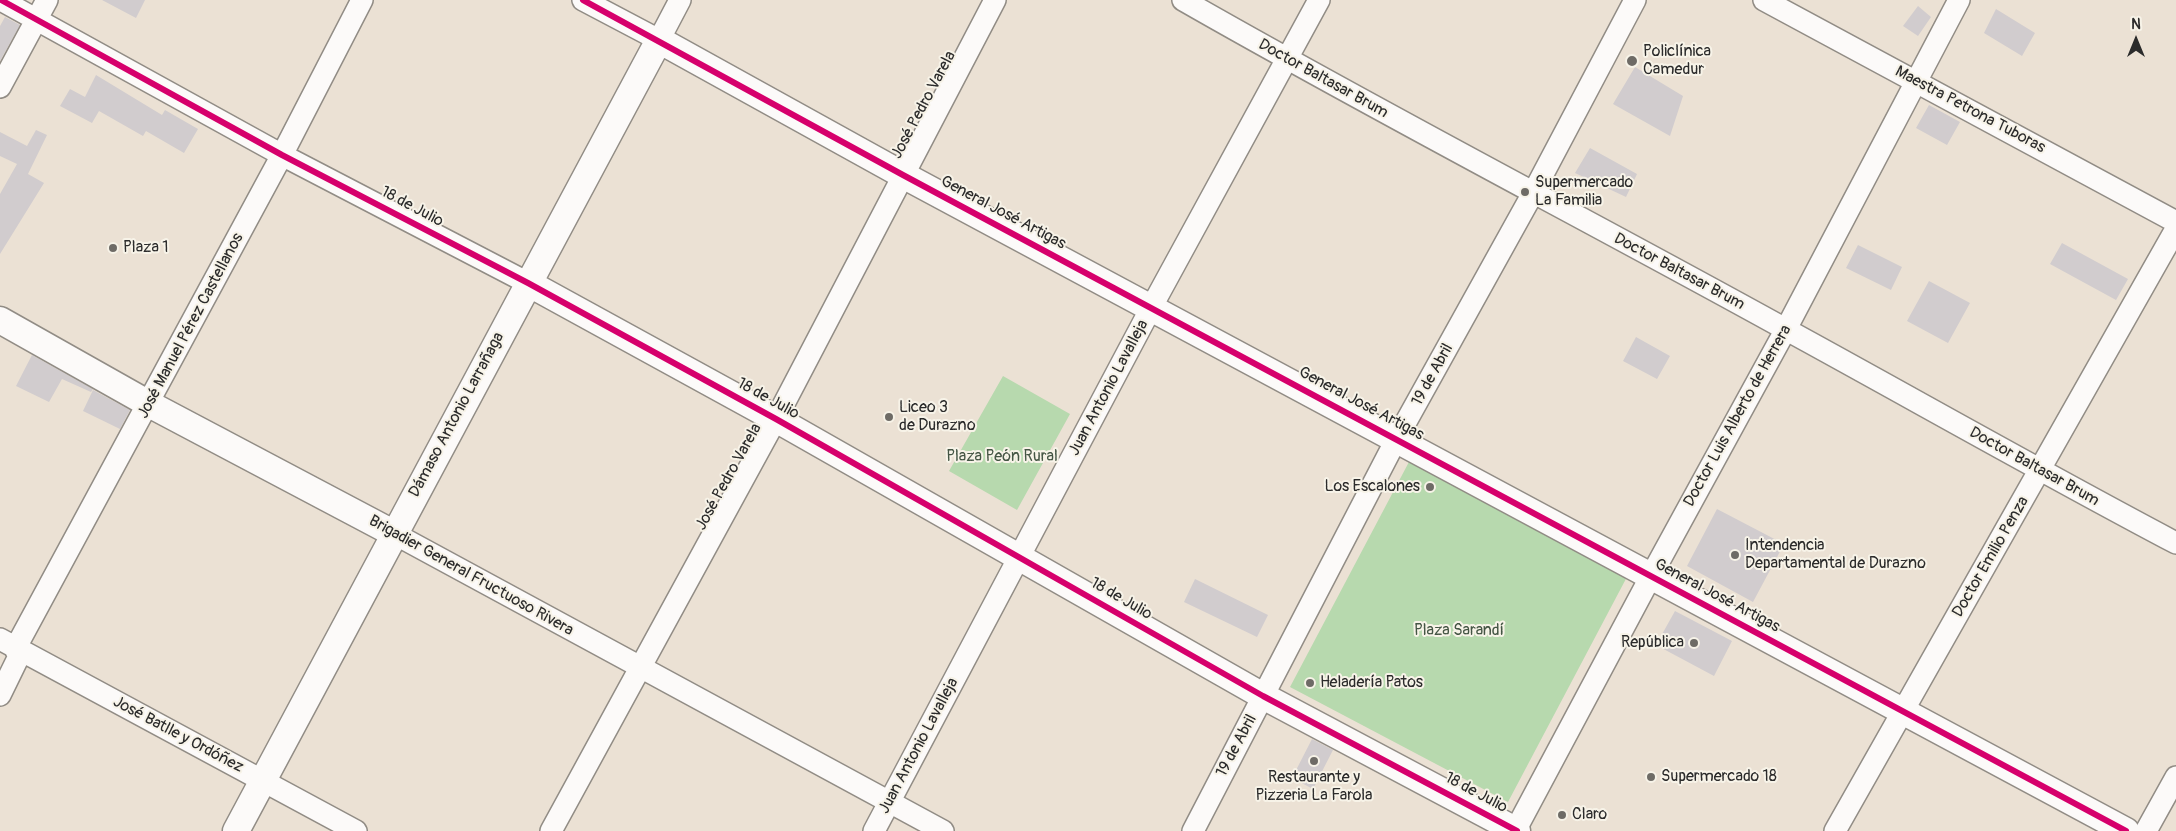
<!DOCTYPE html>
<html>
<head>
<meta charset="utf-8">
<style>
  body { margin:0 }
  #map { position:relative; width:2176px; height:831px; overflow:hidden; background:#ebe1d4; font-family:Pangolin,sans-serif }
  canvas { display:block }
  .north { position:absolute; left:2111px; top:15px; width:50px; height:50px; -webkit-text-stroke:4px #f7f3e8; paint-order:stroke; rotate:0deg; font-size:14px; font-weight:700; line-height:20px; text-align:center; color:#2b2b2b }
  .north::after { content:''; display:block; margin:auto; width:18px; height:22px; background:#2b2b2b; clip-path:polygon(50% 0,100% 100%,50% 72%,0 100%) }
</style>
</head>
<body>
<div id="map">
<canvas width="2176" height="831"></canvas>
<div class="north">N</div>
</div>
<script>
const context = document.querySelector('canvas').getContext('2d');
context.lineJoin = 'round';
function paint(path, color) { context.fillStyle = color; context.fill(path, 'evenodd'); }
function stroke(path, color, width, dash) { context.strokeStyle = color; context.lineWidth = width; context.lineCap = dash ? 'butt' : 'round'; context.setLineDash(dash || []); context.stroke(path); }
function drawText(font, color, halo, rows, align = 'center') {
  context.font = font + ' Pangolin,sans-serif'; context.lineWidth = 4; context.setLineDash([]); context.textBaseline = 'middle'; context.strokeStyle = halo; context.fillStyle = color; for (const [text, x, y, turn = 0] of rows) {
    context.save(); context.translate(x, y); context.rotate((+turn || 0) * Math.PI / 180); context.textAlign = isNaN(turn) ? turn : align; if (halo) context.strokeText(text, 0, 0); context.fillText(text, 0, 0); context.restore();
  }
}
paint(new Path2D(`
  M 1003,376 L 1070,414 L 1017,510 L 949,471 Z
  M 1410,460 L 1628,575 L 1508,802 L 1290,687 Z`), '#b7d9ae');
paint(new Path2D(`
  M 102,0 L 145,0 L 136,18 Z
  M 1918,6 L 1931,17 L 1918,36 L 1903,26 Z
  M 1996,9 L 2035,33 L 2022,56 L 1984,33 Z
  M 5,17 L 20,25 L 0,61 L 0,26 Z
  M 1635,67 L 1683,96 L 1670,136 L 1613,104 Z
  M 96,75 L 162,115 L 165,110 L 198,129 L 184,153 L 146,131 L 143,136 L 99,111 L 92,123 L 60,106 L 70,89 L 85,97 Z
  M 1929,105 L 1960,122 L 1947,145 L 1916,128 Z
  M 36,130 L 47,135 L 28,174 L 44,183 L 0,254 L 0,194 L 17,164 L 0,156 L 0,132 L 27,146 Z
  M 1590,148 L 1637,174 L 1626,197 L 1575,173 Z
  M 2062,243 L 2128,279 L 2116,300 L 2050,264 Z
  M 1858,245 L 1902,267 L 1891,290 L 1846,268 Z
  M 1929,281 L 1970,303 L 1948,343 L 1907,321 Z
  M 1636,337 L 1670,356 L 1657,379 L 1623,361 Z
  M 32,355 L 93,389 L 91,392 L 62,379 L 49,402 L 16,386 Z
  M 93,390 L 130,410 L 120,429 L 83,411 Z
  M 1717,509 L 1784,544 L 1753,602 L 1687,566 Z
  M 1195,579 L 1268,615 L 1257,637 L 1184,602 Z
  M 1675,611 L 1732,641 L 1714,676 L 1656,645 Z
  M 1312,739 L 1333,750 L 1313,789 L 1292,778 Z`), '#d1ccce');
const minor = new Path2D(`
  M 1,0 L 282,155 L 528,283
  M 583,0 L 659,40 L 680,0
  M 1183,0 C 1382,114 1586,219 1787,330 C 1917,401 2045,474 2176,543
  M 1764,0 L 2176,222
  M 0,87 L 47,0
  M 393,533 L 943,831
  M 0,639 L 356,831
  M 15,649 L 282,155 L 362,0
  M 0,695 L 21,652
  M 551,831 L 776,419 L 995,0
  M 874,831 L 1151,308 L 1319,0
  M 1193,831 L 1397,438 L 1533,193 L 1635,0
  M 1515,831 L 1651,576 L 1786,329 L 1959,0
  M 1835,831 L 2176,229
  M 2146,831 L 2176,777`);
const tertiary = new Path2D(`
  M 528,283 L 776,419 L 1263,696 L 1517,831
  M 0,320 L 149,404 L 393,533
  M 236,831 L 659,40 L 903,175 L 2126,831`);
stroke(minor, '#918c85', 24);
stroke(tertiary, '#918c85', 29);
stroke(minor, '#fcfaf9', 21);
stroke(tertiary, '#fcfaf9', 26);
stroke(new Path2D(`
  M 1,0 L 282,155 L 528,283 L 776,419 L 1263,696 L 1517,831
  M 583,0 L 903,175 L 2126,831`), '#d6006c', 6);
for (const [x, y, r, color] of [
  [1632,61,6,"#6e6b66"],
  [1525,192,5,"#6e6b66"],
  [113,248,5,"#6e6b66"],
  [889,417,5,"#6e6b66"],
  [1430,487,5,"#6e6b66"],
  [1735,555,5,"#6e6b66"],
  [1694,643,5,"#6e6b66"],
  [1310,683,5,"#6e6b66"],
  [1314,761,5,"#6e6b66"],
  [1651,777,5,"#6e6b66"],
  [1562,815,5,"#6e6b66"]
]) { const dot = new Path2D(); dot.arc(x, y, r, 0, 2 * Math.PI); context.fillStyle = color; context.fill(dot); stroke(dot, '#f7f3e8', 2); }
drawText('16px', '#2b2b2b', '#f7f3e8', [
  ["Policlínica",1643,52],
  ["Camedur",1643,70],
  ["Supermercado",1535,183],
  ["La Familia",1535,201],
  ["Plaza 1",123,248],
  ["Liceo 3",899,408],
  ["de Durazno",899,426],
  ["Los Escalones",1420,487,"right"],
  ["Intendencia",1745,546],
  ["Departamental de Durazno",1745,564],
  ["República",1684,643,"right"],
  ["Heladería Patos",1320,683],
  ["Supermercado 18",1661,777],
  ["Restaurante y",1314,778,"center"],
  ["Pizzeria La Farola",1314,796,"center"],
  ["Claro",1572,815]
], 'left');
drawText('16px', '#2b2b2b', '#f7f3e8', [
  ["Doctor Baltasar Brum",1323,79,29],
  ["José Pedro Varela",924,105,-62],
  ["Maestra Petrona Tuboras",1970,110,28],
  ["18 de Julio",412,207,28],
  ["General José Artigas",1003,213,28],
  ["Doctor Baltasar Brum",1679,272,28],
  ["José Manuel Pérez Castellanos",191,326,-62],
  ["19 de Abril",1433,375,-61],
  ["Juan Antonio Lavalleja",1109,388,-62],
  ["18 de Julio",768,399,29],
  ["General José Artigas",1361,404,28],
  ["Dámaso Antonio Larrañaga",457,415,-62],
  ["Doctor Luis Alberto de Herrera",1738,416,-61],
  ["Doctor Baltasar Brum",2034,467,29],
  ["José Pedro Varela",729,477,-61],
  ["Doctor Emilio Penza",1991,557,-60],
  ["Brigadier General Fructuoso Rivera",471,576,29],
  ["General José Artigas",1717,596,28],
  ["18 de Julio",1121,599,30],
  ["José Batlle y Ordóñez",178,735,28],
  ["Juan Antonio Lavalleja",919,746,-62],
  ["19 de Abril",1237,746,-62],
  ["18 de Julio",1476,793,28]
]);
drawText('16px', '#454', '#f7f3e8', [
  ["Plaza Peón Rural",1002,457],
  ["Plaza Sarandí",1459,631]
]);
</script>
</body>
</html>
